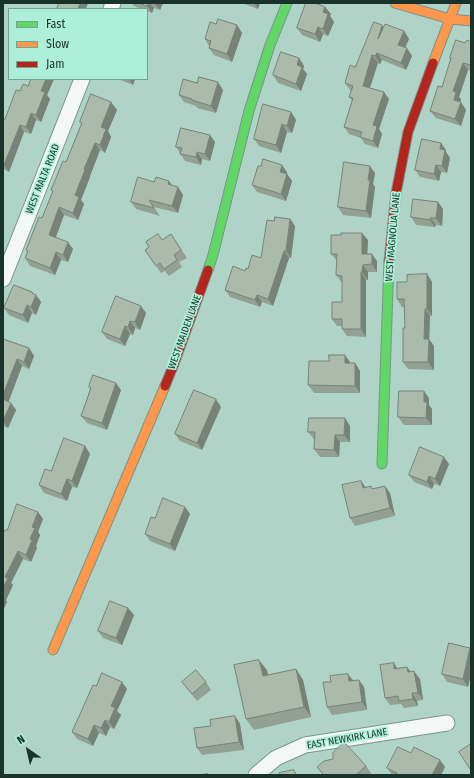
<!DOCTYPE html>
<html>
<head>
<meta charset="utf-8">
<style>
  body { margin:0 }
  #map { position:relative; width:474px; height:778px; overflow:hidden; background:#b0d3c7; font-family:"Fira Sans Condensed",sans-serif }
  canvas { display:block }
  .frame { position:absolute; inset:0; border:4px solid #19332b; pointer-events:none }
  .legend { position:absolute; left:8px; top:8px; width:140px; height:72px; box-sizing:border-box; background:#aeefd9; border:1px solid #72a493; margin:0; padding:5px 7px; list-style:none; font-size:12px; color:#19332b }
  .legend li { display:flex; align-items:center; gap:8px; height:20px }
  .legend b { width:20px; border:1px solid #72a493 }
  .north { position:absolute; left:8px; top:730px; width:40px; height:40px; -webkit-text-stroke:3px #aeefd9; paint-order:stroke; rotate:326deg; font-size:11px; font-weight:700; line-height:16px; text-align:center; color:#19332b }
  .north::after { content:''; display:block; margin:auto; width:14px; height:18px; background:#19332b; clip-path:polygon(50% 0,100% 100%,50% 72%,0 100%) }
</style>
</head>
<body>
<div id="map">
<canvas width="474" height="778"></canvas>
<div class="frame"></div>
<ul class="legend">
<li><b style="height:5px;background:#63d668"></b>Fast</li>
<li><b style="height:5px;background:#ff974d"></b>Slow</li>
<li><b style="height:5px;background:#b3261e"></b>Jam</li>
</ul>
<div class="north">N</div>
</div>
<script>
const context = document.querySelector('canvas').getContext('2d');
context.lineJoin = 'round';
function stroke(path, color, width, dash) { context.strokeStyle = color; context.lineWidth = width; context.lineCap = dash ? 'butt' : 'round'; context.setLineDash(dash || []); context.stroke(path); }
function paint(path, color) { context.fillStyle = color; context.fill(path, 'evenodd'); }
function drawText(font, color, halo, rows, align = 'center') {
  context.font = font + ' "Fira Sans Condensed",sans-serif'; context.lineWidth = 3.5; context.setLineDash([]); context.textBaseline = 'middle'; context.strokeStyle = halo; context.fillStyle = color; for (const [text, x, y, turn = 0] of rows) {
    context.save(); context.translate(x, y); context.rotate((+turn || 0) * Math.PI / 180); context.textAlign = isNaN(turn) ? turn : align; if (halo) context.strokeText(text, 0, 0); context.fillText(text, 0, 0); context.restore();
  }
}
const street = new Path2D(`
  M 111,9 L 113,3
  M 3,279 L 82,79
  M 256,775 L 276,758 L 305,745 L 447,723`);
const fast = new Path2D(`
  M 208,270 L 213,255 L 249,111 L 270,45 L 287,3
  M 382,464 L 389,261`);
const slow = new Path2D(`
  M 395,3 L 450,19 L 471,21
  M 433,63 L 456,3
  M 53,650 L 165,386`);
const jam = new Path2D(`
  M 389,261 L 396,193 L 408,132 L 433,63
  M 165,386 L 174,364 L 208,270`);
stroke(street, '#78958c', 17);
stroke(fast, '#78958c', 11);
stroke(slow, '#78958c', 11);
stroke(jam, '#78958c', 11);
stroke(street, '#f3f8f7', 15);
stroke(fast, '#63d668', 9);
stroke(slow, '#ff974d', 9);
stroke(jam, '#b3261e', 9);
paint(new Path2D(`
  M 131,3 L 163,3 L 160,10 L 154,8 L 152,13 L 147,11 L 147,9 L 141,9 L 134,6 Z
  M 242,3 L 260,3 L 258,9 Z
  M 325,7 L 331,14 L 330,16 L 334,22 L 328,36 L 323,34 L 320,42 L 302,35 L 297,28 Z
  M 216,24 L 237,25 L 242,33 L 232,62 L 214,55 L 209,48 L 209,46 L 205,39 Z
  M 383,27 L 404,31 L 409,39 L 405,48 L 412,56 L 406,70 L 382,60 L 380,64 L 378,63 L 370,88 L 389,99 L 379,129 L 382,134 L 378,148 L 365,144 L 361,138 L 349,134 L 344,127 L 352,101 L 349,97 L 351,91 L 350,90 L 345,83 L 355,67 Z
  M 471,42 L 471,71 L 468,70 L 459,97 L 461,99 L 460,102 L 466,110 L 461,126 L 436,118 L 430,111 L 442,87 L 451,60 L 450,58 L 465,43 Z
  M 299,58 L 304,66 L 303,69 L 307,74 L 301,91 L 278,83 L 273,75 Z
  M 31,79 L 54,79 L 47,95 L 50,99 L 41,122 L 36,120 L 31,134 L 24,132 L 9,172 L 3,169 L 3,119 L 5,119 L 20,91 L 28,86 Z
  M 118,79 L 135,79 L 133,85 Z
  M 197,83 L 223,90 L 216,113 L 197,108 L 196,106 L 184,102 L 179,95 Z
  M 111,102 L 117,110 L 108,131 L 111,137 L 105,153 L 100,150 L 90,176 L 90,177 L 81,200 L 84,204 L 78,220 L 64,215 L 56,237 L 73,249 L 68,262 L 61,260 L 55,275 L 30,266 L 25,258 L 27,252 L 26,250 L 42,218 L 53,191 L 51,190 L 66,162 L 81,124 L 80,122 Z
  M 291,112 L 296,120 L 292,133 L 287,132 L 281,153 L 259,146 L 254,139 Z
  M 210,135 L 215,142 L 210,161 L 202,159 L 201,165 L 185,161 L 176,147 Z
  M 446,150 L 446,152 L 450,158 L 447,173 L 441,172 L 439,181 L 420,177 L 415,170 Z
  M 287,172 L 287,174 L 292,181 L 286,201 L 257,192 L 252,185 Z
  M 375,173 L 373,184 L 375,187 L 371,218 L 343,215 L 338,207 Z
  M 173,186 L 178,187 L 183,195 L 178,213 L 154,207 L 160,216 L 136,209 L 131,202 Z
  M 438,202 L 443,209 L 442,226 L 436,225 L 435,227 L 416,225 L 411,217 Z
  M 290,219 L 295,226 L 291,258 L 289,258 L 273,306 L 262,302 L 260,307 L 230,297 L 225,290 L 245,271 L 261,258 L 274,221 Z
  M 162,240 L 176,241 L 187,258 L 179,262 L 182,267 L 169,276 L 165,271 L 161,273 L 145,250 Z
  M 368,240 L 367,254 L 377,261 L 377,272 L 368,272 L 368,280 L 366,280 L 366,337 L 347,336 L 342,329 L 342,326 L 337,326 L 332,319 L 342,302 L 342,283 L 336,275 L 337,261 L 331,254 Z
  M 427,274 L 432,282 L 432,316 L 430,316 L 429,339 L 434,346 L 434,370 L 408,369 L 403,362 L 405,328 L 404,307 L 402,307 L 397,299 L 407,282 Z
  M 32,292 L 34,294 L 36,295 L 41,302 L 36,315 L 32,313 L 28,323 L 9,315 L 4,308 Z
  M 146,313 L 140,330 L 135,328 L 133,335 L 130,334 L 125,346 L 107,339 L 102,332 Z
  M 3,339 L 29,348 L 34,356 L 29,369 L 22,366 L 8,402 L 11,403 L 16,410 L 8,428 L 3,426 Z
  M 350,362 L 350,363 L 355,363 L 360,371 L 360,393 L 314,393 L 308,385 Z
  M 89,387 L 121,390 L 107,430 L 87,423 L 81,416 L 90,389 Z
  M 429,398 L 429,405 L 432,409 L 432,425 L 404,425 L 398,417 Z
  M 221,407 L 202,450 L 180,441 L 175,434 Z
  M 350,426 L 350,442 L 340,442 L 339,457 L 320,457 L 314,449 L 315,439 L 314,439 L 308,432 Z
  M 85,446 L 90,454 L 77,488 L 72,487 L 67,501 L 44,493 L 39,485 L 51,471 Z
  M 449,464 L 440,486 L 434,484 L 432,489 L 414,482 L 409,475 Z
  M 361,481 L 365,487 L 373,489 L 385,486 L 390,493 L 395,516 L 355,526 L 350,518 Z
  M 185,507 L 190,514 L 175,551 L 150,541 L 145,534 L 155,518 Z
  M 38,512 L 43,519 L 38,532 L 40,535 L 36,546 L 37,548 L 31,562 L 23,559 L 11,583 L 13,585 L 6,600 L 7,602 L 3,610 L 7,530 Z
  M 128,608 L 134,615 L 122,645 L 103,638 L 98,631 Z
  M 471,649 L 468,687 L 447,682 L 442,674 Z
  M 407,667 L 411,672 L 420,679 L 423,700 L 417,701 L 418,706 L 404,708 L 401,704 L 390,705 L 385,698 L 397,668 Z
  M 296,669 L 303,680 L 311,717 L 254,730 L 246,719 L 267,670 L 268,675 Z
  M 348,674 L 353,680 L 364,687 L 367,710 L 332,715 L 327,707 L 331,682 Z
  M 182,682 L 206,682 L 211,690 L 197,701 Z
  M 96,686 L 127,689 L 117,711 L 121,715 L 114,729 L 110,727 L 106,736 L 99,733 L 93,746 L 77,739 L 72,732 Z
  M 235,716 L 240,724 L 244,750 L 202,755 L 197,748 L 211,726 Z
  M 411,753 L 440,760 L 445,767 L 441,775 L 392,775 L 387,768 Z
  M 366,766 L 371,773 L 369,775 L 323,775 L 317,767 Z`), '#92a194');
paint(new Path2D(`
  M 80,3 L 88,3 L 86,9 L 78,9 Z
  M 148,3 L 150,3 L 154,8 L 152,13 L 147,6 Z
  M 154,3 L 163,3 L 160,10 Z
  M 254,3 L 260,3 L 258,9 Z
  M 325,7 L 331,14 L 330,16 L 334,22 L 328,36 L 323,29 L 323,12 Z
  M 237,25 L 242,33 L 232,62 L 227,54 Z
  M 382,25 L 387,32 L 383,46 L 378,39 Z
  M 318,27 L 323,34 L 320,42 L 315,34 Z
  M 404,31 L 409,39 L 403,52 L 398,45 Z
  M 407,48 L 412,56 L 406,70 L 401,63 Z
  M 377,53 L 382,60 L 380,64 L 375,56 Z
  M 372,55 L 378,63 L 368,93 L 363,86 Z
  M 299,58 L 304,66 L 303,69 L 307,74 L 301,91 L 296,84 L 297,65 Z
  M 463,63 L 468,70 L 459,97 L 461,99 L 459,108 L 454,100 L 453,91 Z
  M 46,79 L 54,79 L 47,95 L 50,99 L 41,122 L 36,115 L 41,91 Z
  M 129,79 L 135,79 L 133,85 Z
  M 218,82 L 223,90 L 216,113 L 211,106 Z
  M 384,92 L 389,99 L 379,129 L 382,134 L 378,148 L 373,141 L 373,125 Z
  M 111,102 L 117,110 L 108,131 L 111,137 L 105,153 L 100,145 L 101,127 Z
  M 461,102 L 466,110 L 461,126 L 455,119 Z
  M 291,112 L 296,120 L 292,133 L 287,126 Z
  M 31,113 L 36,120 L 31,134 L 26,127 Z
  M 282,124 L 287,132 L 281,153 L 276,145 Z
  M 20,125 L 24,132 L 9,172 L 4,165 Z
  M 210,135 L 215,142 L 210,161 L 205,154 Z
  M 95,143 L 100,150 L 90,176 L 90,177 L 81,200 L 84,204 L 78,220 L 73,213 L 75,195 L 84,169 Z
  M 441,143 L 446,150 L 446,152 L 450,158 L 447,173 L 442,166 L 440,149 Z
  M 197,152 L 202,159 L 201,165 L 196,157 Z
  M 282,165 L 287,172 L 285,179 L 280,172 Z
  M 436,165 L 441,172 L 439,181 L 434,174 Z
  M 370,166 L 375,173 L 373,184 L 375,187 L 371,218 L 366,211 L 368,180 Z
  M 287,174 L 292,181 L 286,201 L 281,194 Z
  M 169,181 L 174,188 L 168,184 Z
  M 178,187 L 183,195 L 178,213 L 172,206 Z
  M 438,202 L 443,209 L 442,226 L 436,218 Z
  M 59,207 L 64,215 L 54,242 L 49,235 Z
  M 430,218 L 436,225 L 435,227 L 430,220 Z
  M 290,219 L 295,226 L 291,258 L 286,251 Z
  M 362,233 L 368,240 L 367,261 L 362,254 Z
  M 68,242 L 73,249 L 68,262 L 63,255 Z
  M 284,251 L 289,258 L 273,306 L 268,299 Z
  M 56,252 L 61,260 L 55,275 L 50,268 Z
  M 372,254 L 377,261 L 377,272 L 372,264 Z
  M 363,265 L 368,272 L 368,280 L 362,272 Z
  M 361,272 L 366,280 L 366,337 L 361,329 Z
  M 427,274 L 432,282 L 432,316 L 427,309 Z
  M 32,292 L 35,297 L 36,295 L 41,302 L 36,315 L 31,307 Z
  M 257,295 L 262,302 L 260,307 L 255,300 Z
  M 27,305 L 32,313 L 28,323 L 23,315 Z
  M 141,306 L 146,313 L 140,330 L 135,322 Z
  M 425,309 L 430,316 L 429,346 L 424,339 Z
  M 130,321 L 135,328 L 133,335 L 128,327 Z
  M 125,326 L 130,334 L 125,346 L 120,339 Z
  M 429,339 L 434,346 L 434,370 L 428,362 Z
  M 29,348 L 34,356 L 29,369 L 24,362 Z
  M 345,355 L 350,362 L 350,371 L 345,363 Z
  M 17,359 L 22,366 L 7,406 L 3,401 L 3,395 Z
  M 355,363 L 360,371 L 360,393 L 355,386 Z
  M 116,383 L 121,390 L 107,430 L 102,423 Z
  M 424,391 L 429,398 L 429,405 L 432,409 L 432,425 L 426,418 L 424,402 Z
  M 216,399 L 221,407 L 202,450 L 197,443 Z
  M 11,403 L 16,410 L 8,428 L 3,421 Z
  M 345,418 L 350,426 L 350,442 L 344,435 Z
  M 335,435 L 340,442 L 339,457 L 334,450 Z
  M 85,446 L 90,454 L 77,488 L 72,481 Z
  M 444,457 L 449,464 L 440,486 L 435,479 Z
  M 429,476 L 434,484 L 432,489 L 427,482 Z
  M 67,479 L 72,487 L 67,501 L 61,494 Z
  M 361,481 L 366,488 L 363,488 Z
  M 385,486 L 390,493 L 395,516 L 390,508 Z
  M 185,507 L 190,514 L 175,551 L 170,544 Z
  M 38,512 L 43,519 L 38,532 L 40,535 L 36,546 L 37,548 L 31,562 L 26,555 L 30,539 L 32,527 Z
  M 18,551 L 23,559 L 11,583 L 13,585 L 6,600 L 7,602 L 3,610 L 3,588 L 5,577 Z
  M 128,608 L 134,615 L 122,645 L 116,638 Z
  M 470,648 L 471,649 L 471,674 L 468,687 L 463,679 Z
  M 259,660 L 267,670 L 270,687 L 263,676 Z
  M 394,663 L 399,671 L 394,669 Z
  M 407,667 L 412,674 L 408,672 Z
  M 296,669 L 303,680 L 311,717 L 304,707 Z
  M 414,671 L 420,679 L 423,700 L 418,693 Z
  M 348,674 L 353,681 L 349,681 Z
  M 359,680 L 364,687 L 367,710 L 362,702 Z
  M 122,682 L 127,689 L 117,711 L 121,715 L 114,729 L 109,722 L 111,706 Z
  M 412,693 L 417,701 L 418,706 L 413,699 Z
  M 235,716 L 240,724 L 244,750 L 239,742 Z
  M 105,720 L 110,727 L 106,736 L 101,728 Z
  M 94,725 L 99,733 L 93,746 L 88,739 Z
  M 440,760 L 445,767 L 441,775 L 432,775 Z`), '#778378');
const building = new Path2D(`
  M 59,3 L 80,3 L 78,9 L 57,9 Z
  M 140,3 L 148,3 L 147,6 Z
  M 306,3 L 315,3 L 325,7 L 323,12 L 328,14 L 323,29 L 318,27 L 315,34 L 297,28 Z
  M 218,19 L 237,25 L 227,54 L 209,48 L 211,41 L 205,39 L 210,22 L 216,24 Z
  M 374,22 L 382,25 L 378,39 L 385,24 L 404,31 L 398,45 L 407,48 L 401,63 L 377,53 L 375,56 L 372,55 L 363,86 L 384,92 L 373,125 L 377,126 L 373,141 L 360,137 L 362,132 L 344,127 L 353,98 L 349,97 L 353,86 L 345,83 L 350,65 L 355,67 Z
  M 456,40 L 465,43 L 467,40 L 471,42 L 471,65 L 463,63 L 453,91 L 456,92 L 454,100 L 461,102 L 455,119 L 430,111 L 438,86 L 442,87 L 451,58 L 450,58 Z
  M 281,52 L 299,58 L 297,65 L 302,67 L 296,84 L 273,75 Z
  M 199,77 L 218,82 L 211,106 L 192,100 L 192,99 L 179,95 L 183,79 L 197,83 Z
  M 31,79 L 46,79 L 41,91 L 45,92 L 36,115 L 31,113 L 26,127 L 20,125 L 4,165 L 3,164 L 3,119 L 5,119 L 16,90 L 20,91 L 23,84 L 28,86 Z
  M 91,94 L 111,102 L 101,127 L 106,129 L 100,145 L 95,143 L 84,169 L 85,170 L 75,195 L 79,197 L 73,213 L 59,207 L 49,235 L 68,242 L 63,255 L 56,252 L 50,268 L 25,258 L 28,251 L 26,250 L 39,217 L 42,218 L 53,191 L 51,190 L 63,161 L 66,162 L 82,123 L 80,122 Z
  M 263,104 L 291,112 L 287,126 L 282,124 L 276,145 L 254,139 Z
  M 181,128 L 210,135 L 205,154 L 197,152 L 196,157 L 180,154 L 182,148 L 176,147 Z
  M 422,139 L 441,143 L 440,149 L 445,150 L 442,166 L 436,165 L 434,174 L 415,170 Z
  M 263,159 L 282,165 L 280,172 L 287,174 L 281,194 L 252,185 L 258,166 L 261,166 Z
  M 344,162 L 370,166 L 368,180 L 370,180 L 366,211 L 338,207 Z
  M 138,177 L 154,182 L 156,177 L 169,181 L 168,184 L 178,187 L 172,206 L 149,200 L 154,208 L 131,202 Z
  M 413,199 L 438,202 L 436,218 L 430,218 L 430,220 L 411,217 Z
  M 275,217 L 290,219 L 286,251 L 284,251 L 268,299 L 257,295 L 255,300 L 225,290 L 233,266 L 245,271 L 246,268 L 248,269 L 252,255 L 261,258 L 267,220 L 274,221 Z
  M 341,233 L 362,233 L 362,254 L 372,254 L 372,264 L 363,265 L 362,272 L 361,272 L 361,329 L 342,329 L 342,319 L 332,319 L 332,302 L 342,302 L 342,276 L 336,275 L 337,254 L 331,254 L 331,235 L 341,235 Z
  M 158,234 L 162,240 L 171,234 L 181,250 L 174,255 L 177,260 L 164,269 L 160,263 L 156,266 L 145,250 L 149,247 L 146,242 Z
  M 427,274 L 427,309 L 425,309 L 424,339 L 429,339 L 428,362 L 403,362 L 403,328 L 405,328 L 404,299 L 397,299 L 397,282 L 407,282 L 407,275 Z
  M 14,285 L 32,292 L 32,293 L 36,295 L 31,307 L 27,305 L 23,315 L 4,308 Z
  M 116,296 L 141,306 L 135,322 L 130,321 L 128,327 L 125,326 L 120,339 L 102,332 Z
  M 3,339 L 29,348 L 24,362 L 17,359 L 3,395 Z
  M 329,355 L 345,355 L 345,363 L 355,363 L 355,386 L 308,385 L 309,361 L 329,361 Z
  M 93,375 L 116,383 L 102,423 L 81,416 L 91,388 L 89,387 Z
  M 194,390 L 216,399 L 197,443 L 175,434 Z
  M 399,391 L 424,391 L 424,402 L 427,402 L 426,418 L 398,417 Z
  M 3,399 L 11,403 L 3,421 Z
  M 309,418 L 345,418 L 344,435 L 335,435 L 334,450 L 314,449 L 315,432 L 308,432 Z
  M 64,438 L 85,446 L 72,481 L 67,479 L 61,494 L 39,485 L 45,469 L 51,471 Z
  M 420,447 L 444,457 L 435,479 L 429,476 L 427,482 L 409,475 Z
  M 361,481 L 363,488 L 371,486 L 372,489 L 385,486 L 390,508 L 350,518 L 342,485 Z
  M 163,498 L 185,507 L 170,544 L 145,534 L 151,517 L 155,518 Z
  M 17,504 L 38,512 L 32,527 L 35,528 L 30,539 L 32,540 L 26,555 L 18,551 L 5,577 L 8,578 L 3,588 L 3,534 L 5,530 L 7,530 Z
  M 110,601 L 128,608 L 116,638 L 98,631 Z
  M 449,643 L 470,648 L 463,679 L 442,674 Z
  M 259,660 L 263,676 L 296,669 L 304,707 L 246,719 L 234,665 Z
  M 394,663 L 394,669 L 407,667 L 408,672 L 414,671 L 418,693 L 412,693 L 413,699 L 399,701 L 398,696 L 385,698 L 380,665 Z
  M 196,670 L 206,682 L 192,694 L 182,682 Z
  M 102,673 L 122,682 L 111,706 L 115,708 L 109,722 L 105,720 L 101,728 L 94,725 L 88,739 L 72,732 L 93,685 L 96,686 Z
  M 348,674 L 349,681 L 359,680 L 362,702 L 327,707 L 323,682 L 331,682 L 330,676 Z
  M 235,716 L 239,742 L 197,748 L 194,728 L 211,726 L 210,720 Z
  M 344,742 L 366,766 L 356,775 L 324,775 L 317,767 L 324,761 L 333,759 L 333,753 Z
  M 471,744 L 471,768 L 470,769 L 459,752 Z
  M 398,747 L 411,753 L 414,747 L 440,760 L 432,775 L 396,775 L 397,773 L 387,768 Z
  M 294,770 L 296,775 L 279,775 L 279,773 Z
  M 208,774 L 208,775 L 200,775 Z`);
paint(building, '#aabbac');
stroke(building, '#778378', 1);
drawText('10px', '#19332b', '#aeefd9', [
  ["WEST MALTA ROAD",43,179,-68],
  ["WEST MAGNOLIA LANE",393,237,-85],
  ["WEST MAIDEN LANE",185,332,-70],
  ["EAST NEWKIRK LANE",347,739,-10]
]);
</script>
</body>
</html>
